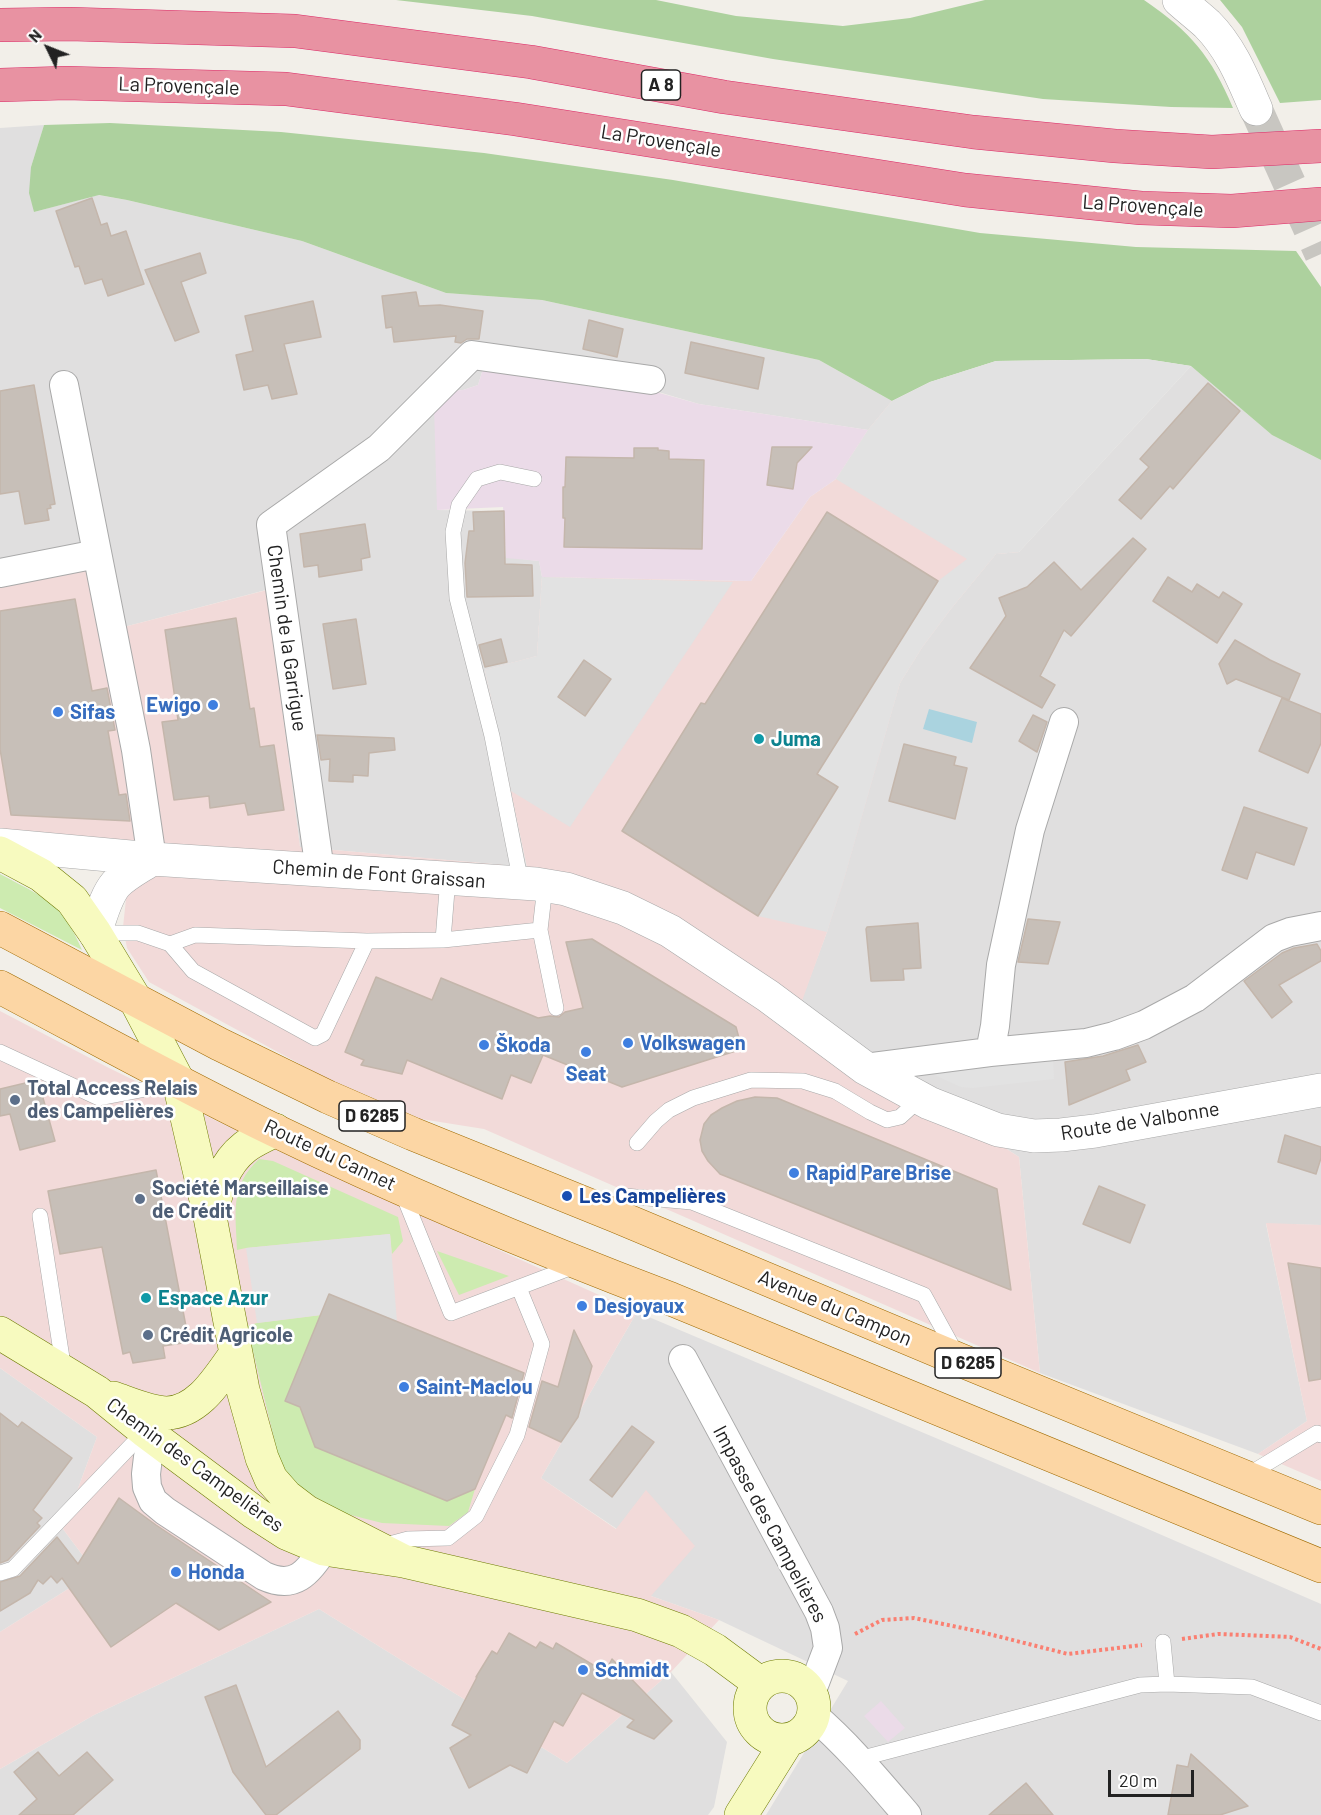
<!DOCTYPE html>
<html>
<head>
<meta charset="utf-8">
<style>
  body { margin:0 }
  #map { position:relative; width:1321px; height:1815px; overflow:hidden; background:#f2efe9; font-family:Barlow,sans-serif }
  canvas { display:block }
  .north { position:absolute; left:18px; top:18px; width:60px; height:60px; -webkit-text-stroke:4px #fff; paint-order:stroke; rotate:313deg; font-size:16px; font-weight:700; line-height:24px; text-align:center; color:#222 }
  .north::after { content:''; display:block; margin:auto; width:21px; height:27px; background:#222; clip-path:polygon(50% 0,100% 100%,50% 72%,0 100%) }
  .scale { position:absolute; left:1108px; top:1770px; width:86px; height:27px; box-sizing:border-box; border:3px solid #222; border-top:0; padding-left:8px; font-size:18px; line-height:21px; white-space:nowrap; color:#222; -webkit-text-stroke:4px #fff; paint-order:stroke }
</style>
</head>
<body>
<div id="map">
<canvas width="1321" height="1815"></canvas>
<div class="north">N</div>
<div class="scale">20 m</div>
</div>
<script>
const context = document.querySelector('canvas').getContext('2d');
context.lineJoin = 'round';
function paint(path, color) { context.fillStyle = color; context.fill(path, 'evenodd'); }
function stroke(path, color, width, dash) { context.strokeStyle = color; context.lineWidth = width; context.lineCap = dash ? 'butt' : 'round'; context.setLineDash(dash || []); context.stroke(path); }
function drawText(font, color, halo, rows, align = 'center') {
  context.font = font + ' Barlow,sans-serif'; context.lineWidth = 5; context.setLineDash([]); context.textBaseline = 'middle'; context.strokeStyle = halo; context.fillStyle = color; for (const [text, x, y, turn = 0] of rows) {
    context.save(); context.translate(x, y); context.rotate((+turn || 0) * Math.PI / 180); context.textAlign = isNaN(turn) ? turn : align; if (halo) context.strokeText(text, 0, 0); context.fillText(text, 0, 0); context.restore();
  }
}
paint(new Path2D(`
  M 44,125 L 31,167 L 34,212 L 98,195 L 127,200 L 302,241 L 446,293 L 542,300 L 819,360 L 892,401 L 868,430 L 699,404 L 655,391 L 484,366 L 478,385 L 463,390 L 445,391 L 437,510 L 504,511 L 506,557 L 539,561 L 542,577 L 537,656 L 485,670 L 527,867 L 300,847 L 266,590 L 120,628 L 0,566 L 0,128 Z
  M 1191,366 L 1272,435 L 1321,460 L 1321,1225 L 1266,1224 L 1307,1421 L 1258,1454 L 1040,1373 L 1019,1157 L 928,1098 L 801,1001 L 827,932 L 900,683 L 923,646 L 950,610 L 996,554 L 1019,552 Z
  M 637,1312 L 1014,1471 L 1321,1604 L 1321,1815 L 766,1815 L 848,1681 L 719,1620 L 651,1596 L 646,1491 L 617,1529 L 541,1478 Z
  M 0,1368 L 97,1437 L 63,1529 L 95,1572 L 0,1632 Z
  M 319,1609 L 567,1763 L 671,1672 L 727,1742 L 714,1807 L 708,1815 L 0,1815 L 0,1769 L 94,1715 Z`), '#e0dfdf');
paint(new Path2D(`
  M 892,401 L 1019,552 L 996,554 L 950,610 L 923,646 L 900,683 L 843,883 L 827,932 L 802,1001 L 928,1098 L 1019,1157 L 1040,1373 L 484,1129 L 421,1119 L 322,1076 L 149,982 L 127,948 L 123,927 L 132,844 L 0,831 L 0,566 L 106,546 L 120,628 L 267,590 L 300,847 L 527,867 L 485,670 L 537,656 L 542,577 L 751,581 L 810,497 L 836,479 L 868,430 Z
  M 0,1011 L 107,1067 L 278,1151 L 637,1312 L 541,1478 L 616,1529 L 646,1490 L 695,1546 L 651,1596 L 719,1620 L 671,1672 L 567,1763 L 319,1609 L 94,1715 L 0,1769 L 0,1632 L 95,1572 L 63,1529 L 97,1437 L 0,1368 Z
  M 1266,1223 L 1321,1225 L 1321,1481 L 1258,1454 L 1307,1421 Z`), '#f2dad9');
paint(new Path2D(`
  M 484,366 L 620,382 L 699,404 L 868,430 L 836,479 L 810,497 L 751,581 L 542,577 L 539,561 L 506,558 L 503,507 L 437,510 L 434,405 L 445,391 L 463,390 L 478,385 Z
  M 881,1701 L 905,1728 L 888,1742 L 864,1716 Z`), '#ebdbe8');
paint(new Path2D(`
  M 0,874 C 43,897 62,902 82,950 L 0,908 Z
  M 259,1159 L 273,1161 L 398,1217 L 403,1241 L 392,1254 L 390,1234 L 246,1248 L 237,1250 C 236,1213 229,1187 259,1159 Z
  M 437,1251 L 509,1276 L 459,1295 Z
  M 321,1315 L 286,1401 L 308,1411 L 446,1501 L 475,1489 L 468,1512 L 449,1526 L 382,1523 L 343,1513 L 295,1485 L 280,1463 L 247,1326 L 257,1323 Z`), '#cdebb0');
paint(new Path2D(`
  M 396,0 L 656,0 L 736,16 L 843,26 L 910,18 L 985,0 L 1144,0 C 1191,32 1211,56 1233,108 L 1171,107 L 1043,99 L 773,59 L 532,16 Z
  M 1220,0 L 1321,0 L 1321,100 L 1280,103 L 1242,27 Z
  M 110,123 L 281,132 L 484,153 L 673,180 L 980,233 L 1136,247 L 1296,251 L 1321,287 L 1321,460 L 1272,435 L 1191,366 L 1146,359 L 996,361 L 930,382 L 892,401 L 819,360 L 542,300 L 446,293 L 302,241 L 127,200 L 99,195 L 34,212 L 29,193 L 31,167 L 44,125 Z`), '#add19e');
paint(new Path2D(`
  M 1146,359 L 1191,366 L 1019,552 L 996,554 L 950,610 L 923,646 L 900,683 L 843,883 L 827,932 L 758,916 L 838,788 L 817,774 L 938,581 L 967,559 L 836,479 L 868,430 L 892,401 L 930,382 L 996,361 Z
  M 542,577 L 733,582 L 570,827 L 511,791 L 485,670 L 537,656 Z
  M 1053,1057 L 1054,1079 L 973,1088 L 961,1087 L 930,1073 Z
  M 390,1234 L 397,1322 L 321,1315 L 257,1323 L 246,1248 Z`), '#e2e2e2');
paint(new Path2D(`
  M 929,709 L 977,722 L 972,743 L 923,729 Z`), '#aad3df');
const building = new Path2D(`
  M 92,198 L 101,225 L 107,223 L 111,236 L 126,231 L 144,284 L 108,296 L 102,279 L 85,284 L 79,266 L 75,267 L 56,211 Z
  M 200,253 L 206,273 L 181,282 L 199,332 L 175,341 L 145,270 Z
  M 416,292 L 419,306 L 440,305 L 483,311 L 479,339 L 467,339 L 461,343 L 455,342 L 456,336 L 394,342 L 392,327 L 386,328 L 382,296 Z
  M 313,301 L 321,337 L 284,344 L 297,394 L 272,399 L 268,385 L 244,390 L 236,355 L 253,351 L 245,316 Z
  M 589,320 L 623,329 L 617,357 L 583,349 Z
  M 691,342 L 764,358 L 758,389 L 685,373 Z
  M 1208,383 L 1240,411 L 1173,489 L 1170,486 L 1141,519 L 1119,500 L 1149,467 L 1140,459 Z
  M 34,385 L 55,504 L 50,505 L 51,508 L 47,509 L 49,520 L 25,524 L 19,491 L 0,494 L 0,391 Z
  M 772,447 L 812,447 L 797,463 L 793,489 L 767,485 Z
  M 634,448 L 658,448 L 658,450 L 669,451 L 669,459 L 704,460 L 702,549 L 564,547 L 565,518 L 563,518 L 563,487 L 565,487 L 566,457 L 634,458 Z
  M 504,511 L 505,564 L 532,565 L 533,596 L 467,597 L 465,563 L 469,531 L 474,531 L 473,512 Z
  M 827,512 L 938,581 L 817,774 L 838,787 L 758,916 L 622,831 L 701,703 L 705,704 Z
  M 365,524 L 370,557 L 361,559 L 362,570 L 319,577 L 318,565 L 304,567 L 300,534 Z
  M 1133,538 L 1146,549 L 1071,636 L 1064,630 L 1040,676 L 1055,685 L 1042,708 L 970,668 L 1006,616 L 999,598 L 1027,587 L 1054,562 L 1081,590 Z
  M 1168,577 L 1192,592 L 1197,584 L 1219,598 L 1223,592 L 1242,604 L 1217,643 L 1153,601 Z
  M 75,599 L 92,691 L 107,688 L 115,730 L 108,731 L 119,795 L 126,794 L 130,821 L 11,815 L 0,749 L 0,611 Z
  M 236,618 L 250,709 L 254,708 L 260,747 L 274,745 L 284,810 L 248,815 L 245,803 L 210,808 L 209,796 L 174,800 L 162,722 L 178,720 L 165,630 Z
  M 356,619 L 366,684 L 333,689 L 323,624 Z
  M 501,639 L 507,662 L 485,667 L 479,645 Z
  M 1235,640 L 1270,660 L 1300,674 L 1289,700 L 1236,679 L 1227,684 L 1219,664 Z
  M 584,660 L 611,679 L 585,716 L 558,697 Z
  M 1282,698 L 1321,714 L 1321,743 L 1308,773 L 1259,751 Z
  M 1033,715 L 1047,722 L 1037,752 L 1019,741 Z
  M 317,735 L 394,738 L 395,750 L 369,753 L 368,776 L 353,775 L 353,782 L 329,781 L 330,759 L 321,760 Z
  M 904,744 L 956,757 L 954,765 L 967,768 L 955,819 L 889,801 Z
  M 1244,807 L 1307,828 L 1294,865 L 1256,852 L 1247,879 L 1222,870 Z
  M 1028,919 L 1060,922 L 1048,964 L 1018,962 Z
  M 918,923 L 921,968 L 903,969 L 904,980 L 871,981 L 866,929 L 867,927 Z
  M 592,939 L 736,1027 L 742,1049 L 622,1087 L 543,1055 L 531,1083 L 511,1075 L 502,1099 L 407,1060 L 402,1074 L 361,1065 L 364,1060 L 345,1052 L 376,977 L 432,1000 L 441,978 L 538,1018 L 550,1016 L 559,1017 L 565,1012 L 583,1008 L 566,942 Z
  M 1317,944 L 1321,951 L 1321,961 L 1279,985 L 1292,1002 L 1272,1018 L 1244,981 L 1282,953 L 1294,948 Z
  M 1138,1045 L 1146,1062 L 1126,1070 L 1130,1080 L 1069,1105 L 1065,1062 L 1103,1056 Z
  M 38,1080 L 55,1141 L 20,1150 L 10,1114 L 0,1116 L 0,1089 Z
  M 755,1097 L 777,1098 L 997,1189 L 1011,1290 L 720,1174 L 708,1161 L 702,1151 L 700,1140 L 704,1124 L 711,1115 L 722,1108 L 737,1101 Z
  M 1285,1135 L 1321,1147 L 1321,1158 L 1316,1174 L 1278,1162 Z
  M 156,1170 L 189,1342 L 163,1346 L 165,1358 L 133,1363 L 130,1352 L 123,1354 L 102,1247 L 60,1254 L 48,1191 Z
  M 1099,1186 L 1145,1205 L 1130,1243 L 1083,1224 Z
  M 1288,1263 L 1321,1268 L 1321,1379 L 1309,1381 Z
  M 329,1294 L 524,1373 L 512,1418 L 506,1415 L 475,1489 L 447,1501 L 315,1447 L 300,1407 L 285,1401 Z
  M 574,1330 L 592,1366 L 578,1417 L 561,1442 L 529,1427 L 542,1381 L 558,1387 Z
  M 0,1413 L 18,1427 L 22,1422 L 72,1458 L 33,1510 L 42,1518 L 37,1523 L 40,1526 L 8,1560 L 0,1563 Z
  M 632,1426 L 654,1442 L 612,1497 L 590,1480 Z
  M 119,1498 L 156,1525 L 271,1602 L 219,1630 L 176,1603 L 111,1647 L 62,1578 L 57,1583 L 51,1576 L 43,1584 L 38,1580 L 30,1593 L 0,1611 L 0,1582 L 20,1576 L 57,1537 L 78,1564 Z
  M 509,1633 L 536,1648 L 540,1642 L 553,1649 L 556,1643 L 605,1672 L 612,1659 L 672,1721 L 654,1739 L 627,1727 L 634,1720 L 582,1693 L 563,1726 L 554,1721 L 527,1773 L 510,1765 L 469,1788 L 450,1748 L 471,1735 L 452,1725 L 477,1677 L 476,1677 L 492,1651 L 497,1654 Z
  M 236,1685 L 266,1767 L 338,1711 L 360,1740 L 360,1749 L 276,1815 L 266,1815 L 233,1772 L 205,1697 Z
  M 38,1752 L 59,1776 L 87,1752 L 113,1780 L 73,1815 L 19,1815 L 37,1799 L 14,1772 Z
  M 1191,1754 L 1248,1806 L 1220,1815 L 1168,1815 L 1177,1765 L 1188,1767 Z
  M 1026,1783 L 1053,1815 L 989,1815 Z`);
paint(building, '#c7bfb8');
stroke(building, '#c4b6ab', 1.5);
stroke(new Path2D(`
  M 1256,109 L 1321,254`), '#c8c6c1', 33, [33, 16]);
const service = new Path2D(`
  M 521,883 L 492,736 L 457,598 L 453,532 L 459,505 L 477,479 L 500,472 L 534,479
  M 540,930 L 556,1008
  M 95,933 L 138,933 L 170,944 L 195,935 L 367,941 L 443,940 L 448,878
  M 443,940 L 540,930 L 545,886
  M 170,944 L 193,971 L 315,1038 L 323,1034 L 367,941
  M 0,1052 L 99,1098 L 172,1084
  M 637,1143 L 656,1121 L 669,1110 L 693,1098 L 751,1080 L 803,1081 L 835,1091 L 870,1112 L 887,1120 L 900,1117 L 911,1107 L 917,1096
  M 402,1192 L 451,1313 L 575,1266
  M 40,1216 L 64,1371
  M 616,1216 L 625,1196 L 692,1202 L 924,1295 L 957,1355
  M 1246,1476 L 1317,1433 L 1321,1435
  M 382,1546 L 408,1539 L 448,1538 L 476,1516 L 517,1435 L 542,1344 L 519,1288
  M 0,1573 L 13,1569 L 145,1431
  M 1163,1642 L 1167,1684
  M 859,1759 L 1140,1685 L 1167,1684 L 1252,1687 L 1321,1713`);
const minor = new Path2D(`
  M 64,385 L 136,750 L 152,859
  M 0,573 L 97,554
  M 320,871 L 271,525 L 379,448 L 472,355 L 651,380
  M 990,1052 L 995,1026 L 1001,965 L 1030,830 L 1064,722
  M 865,1068 L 990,1052 L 1086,1043 L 1114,1036 L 1144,1025 L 1195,998 L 1274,938 L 1290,932 L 1321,926
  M 683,1359 L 819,1612 L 825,1628 L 828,1648 L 811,1693
  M 156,1440 L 148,1457 L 146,1474 L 147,1487 L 153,1501 L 165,1511 L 264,1576 C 295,1590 307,1573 324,1549
  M 813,1715 C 848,1745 877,1780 907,1815`);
const tertiary = new Path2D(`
  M 1179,0 C 1188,8 1198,16 1207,24 C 1231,48 1243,79 1256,109
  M 0,845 L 152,859 L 536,884 L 566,889 L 623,908 L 670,931 L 768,996 L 865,1068 L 929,1103 L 998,1130 L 1034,1136 L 1061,1135 L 1095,1131 L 1321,1090
  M 95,933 C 101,917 105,897 116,884 C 126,874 140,867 152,859`);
const secondary = new Path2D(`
  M 0,853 L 41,875 L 72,900 L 95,933 L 135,999 L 179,1083 L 210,1217 L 243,1390 L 262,1458 L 271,1479 L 286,1496 L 307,1512 L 403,1561
  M 211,1215 C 217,1189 223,1164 245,1147 C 254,1140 265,1136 275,1130
  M 0,1333 L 97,1392 L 145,1431 L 255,1513 L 286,1533 L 324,1549 L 403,1561 L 637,1615 L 681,1631 L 715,1650 L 761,1684
  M 113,1398 C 128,1403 150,1413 167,1413 C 199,1412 218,1378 235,1355
  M750 1708a32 32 0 1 1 64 0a32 32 0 1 1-64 0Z
  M 741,1815 L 788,1740`);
const primary = new Path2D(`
  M 0,928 L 219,1044 L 328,1097 L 413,1134 L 616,1216 L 960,1360 L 1321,1508
  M 0,987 C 91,1035 181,1085 274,1130 C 404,1193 537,1248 671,1299 L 1321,1566`);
const motorway = new Path2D(`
  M 0,25 L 70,24 L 295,31 L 531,62 L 724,97 L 973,132 L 1115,146 L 1212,152 L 1321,146
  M 0,85 L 66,83 L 286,89 L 515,119 L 965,190 L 1141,208 L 1232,211 L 1321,204`);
stroke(service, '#a9a9a9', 16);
stroke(minor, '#a9a9a9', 30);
stroke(tertiary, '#a9a9a9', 34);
stroke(secondary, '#707d05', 34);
stroke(primary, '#a06b00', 34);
stroke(motorway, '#dc2a67', 34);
stroke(new Path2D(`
  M 855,1634 L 882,1620 L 914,1618 L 977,1631 L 1068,1654 L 1142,1645
  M 1182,1639 L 1218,1634 L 1290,1637 L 1321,1649`), '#fa8072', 4, [3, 3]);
stroke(service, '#fff', 15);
stroke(minor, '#fff', 28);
stroke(tertiary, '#fff', 33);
stroke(secondary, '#f7fabf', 33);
stroke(primary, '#fcd6a4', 33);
stroke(motorway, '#e892a2', 33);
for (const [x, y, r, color] of [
  [213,705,6,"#3f7fe0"],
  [58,712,6,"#3f7fe0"],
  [759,739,6,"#0f9aa8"],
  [628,1043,6,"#3f7fe0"],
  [484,1045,6,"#3f7fe0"],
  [586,1052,6,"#3f7fe0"],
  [15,1100,6,"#5c6f8a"],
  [794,1173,6,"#3f7fe0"],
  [567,1196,6,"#1a4fb4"],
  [140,1199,6,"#5c6f8a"],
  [146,1298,6,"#0f9aa8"],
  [582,1306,6,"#3f7fe0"],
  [148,1335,6,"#5c6f8a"],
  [404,1387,6,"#3f7fe0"],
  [176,1572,6,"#3f7fe0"],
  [583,1670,6,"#3f7fe0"]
]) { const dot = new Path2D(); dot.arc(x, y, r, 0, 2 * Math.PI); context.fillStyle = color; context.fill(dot); stroke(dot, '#fff', 2); }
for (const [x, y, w] of [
  [661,85,39],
  [372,1116,66],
  [968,1363,66]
]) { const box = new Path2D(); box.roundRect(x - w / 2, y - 15, w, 30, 4.5); context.fillStyle = '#fff'; context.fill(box); stroke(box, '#222', 1.5); }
drawText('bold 18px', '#222', null, [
  ["A 8",661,85],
  ["D 6285",372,1116],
  ["D 6285",968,1363]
]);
drawText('20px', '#222', '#fff', [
  ["La Provençale",179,86,2],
  ["La Provençale",661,141,9],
  ["La Provençale",1143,206,4],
  ["Chemin de la Garrigue",287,638,82],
  ["Chemin de Font Graissan",379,874,4],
  ["Route de Valbonne",1140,1121,-9],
  ["Route du Cannet",330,1155,25],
  ["Avenue du Campon",835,1308,23],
  ["Chemin des Campelières",195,1465,36],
  ["Impasse des Campelières",770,1524,62]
]);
drawText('bold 20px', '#366cbe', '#fff', [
  ["Ewigo",201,705,"right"],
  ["Sifas",70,712],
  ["Volkswagen",640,1043],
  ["Škoda",496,1045],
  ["Seat",586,1074,"center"],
  ["Rapid Pare Brise",806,1173],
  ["Desjoyaux",594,1306],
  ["Saint-Maclou",416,1387],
  ["Honda",188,1572],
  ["Schmidt",595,1670]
], 'left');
drawText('bold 20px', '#0d838f', '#fff', [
  ["Juma",771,739],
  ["Espace Azur",158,1298]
], 'left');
drawText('bold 20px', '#4e5e75', '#fff', [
  ["Total Access Relais",27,1088],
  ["des Campelières",27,1111],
  ["Société Marseillaise",152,1188],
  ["de Crédit",152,1211],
  ["Crédit Agricole",160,1335]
], 'left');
drawText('bold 20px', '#164399', '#fff', [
  ["Les Campelières",579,1196]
], 'left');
</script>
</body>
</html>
